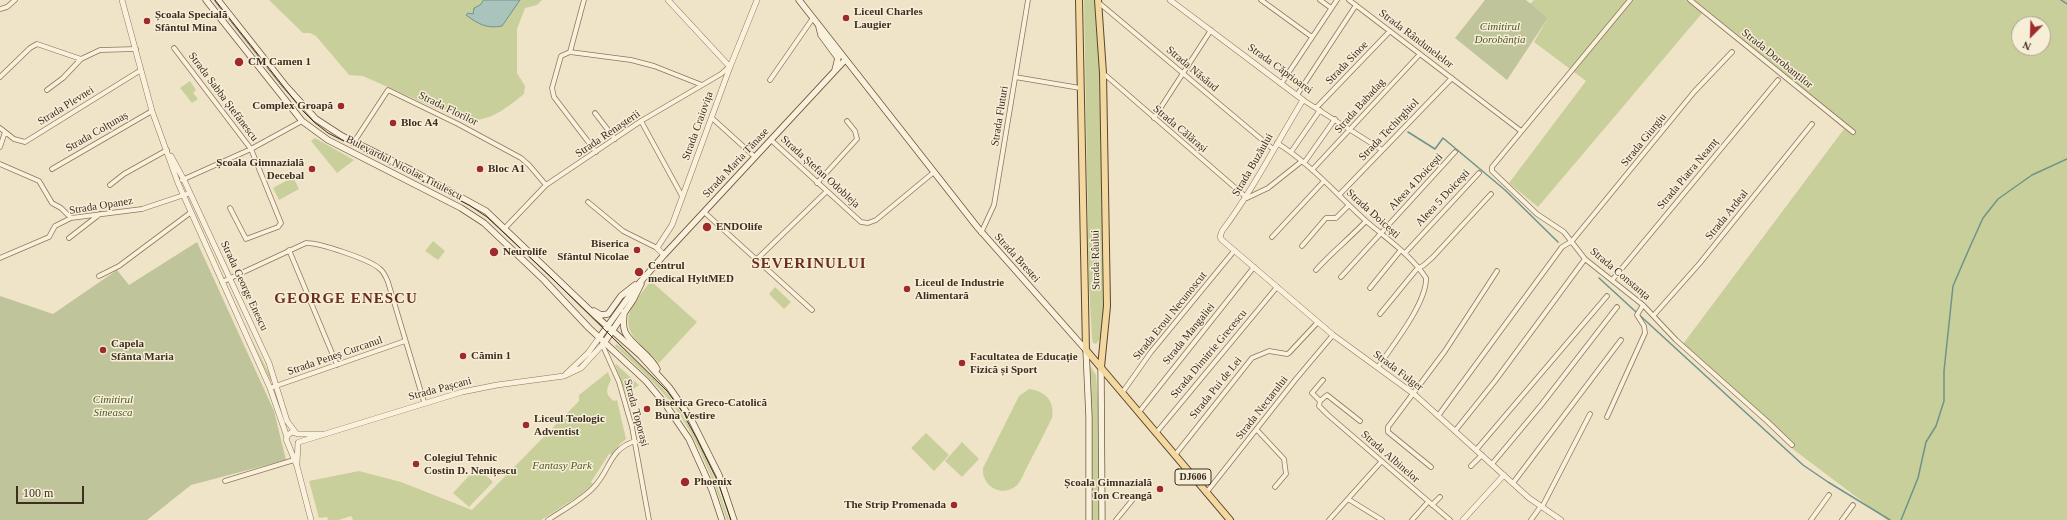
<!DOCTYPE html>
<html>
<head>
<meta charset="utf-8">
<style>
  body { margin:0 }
  #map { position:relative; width:2067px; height:520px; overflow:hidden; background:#f0e4c8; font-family:Georgia,serif }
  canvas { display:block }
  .north { position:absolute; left:2011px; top:16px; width:40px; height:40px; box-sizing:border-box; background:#f7eed8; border:1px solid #ada18e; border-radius:50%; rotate:203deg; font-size:11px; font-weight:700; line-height:16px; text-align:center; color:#3d2e20 }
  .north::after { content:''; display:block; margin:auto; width:14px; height:18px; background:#9e2a2b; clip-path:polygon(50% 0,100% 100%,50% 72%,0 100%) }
  .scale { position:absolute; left:16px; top:486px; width:68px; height:18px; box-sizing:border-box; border:2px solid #3d2e20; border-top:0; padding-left:5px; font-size:12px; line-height:14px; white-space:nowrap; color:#3d2e20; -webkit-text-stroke:3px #f7eed8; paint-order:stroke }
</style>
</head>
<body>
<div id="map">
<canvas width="2067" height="520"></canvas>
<div class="north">N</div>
<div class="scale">100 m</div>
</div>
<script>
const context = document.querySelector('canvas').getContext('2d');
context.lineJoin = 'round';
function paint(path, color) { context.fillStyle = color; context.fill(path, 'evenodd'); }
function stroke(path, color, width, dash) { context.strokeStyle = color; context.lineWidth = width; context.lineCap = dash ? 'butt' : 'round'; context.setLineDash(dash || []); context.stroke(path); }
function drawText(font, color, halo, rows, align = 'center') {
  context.font = font + ' Georgia,serif'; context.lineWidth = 3; context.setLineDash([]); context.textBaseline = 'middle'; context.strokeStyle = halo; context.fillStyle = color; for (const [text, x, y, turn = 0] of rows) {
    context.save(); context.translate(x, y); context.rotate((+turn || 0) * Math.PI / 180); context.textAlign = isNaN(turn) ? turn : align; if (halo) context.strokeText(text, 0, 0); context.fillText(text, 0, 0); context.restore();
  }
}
paint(new Path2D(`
  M 269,0 L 542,0 L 537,5 L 525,8 L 517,29 L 517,73 L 525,86 L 524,94 C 504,110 491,121 464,121 L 363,76 L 349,75 L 316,36 L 310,33 L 303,33 Z
  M 1084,0 L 1097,0 L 1098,14 L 1104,315 L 1100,339 L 1096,344 L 1093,343 L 1092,338 L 1089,285 Z
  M 1534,0 L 2067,0 L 2067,520 L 1887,520 L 1794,450 L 1683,344 L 1844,129 L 1704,11 L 1538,207 L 1509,183 L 1586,81 L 1534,42 L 1548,18 L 1530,4 ZM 2019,24 L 2043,24 L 2043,48 L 2019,48 Z
  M 190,81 L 196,90 L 193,93 L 198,99 L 192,103 L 180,88 Z
  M 315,138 L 354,160 L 337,173 L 311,141 Z
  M 293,177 L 299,189 L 279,200 L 273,188 Z
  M 433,241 L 445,251 L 438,260 L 425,251 Z
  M 651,281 L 697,322 L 659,363 C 651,353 640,346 633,336 C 619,315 639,297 651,281 Z
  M 775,287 L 791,302 L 784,309 L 769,294 Z
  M 251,338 L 272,379 L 271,381 L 270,380 Z
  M 617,344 C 633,359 650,374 665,391 C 696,428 714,475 729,520 L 727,520 C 712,476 694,428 663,393 C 648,376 631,361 615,346 Z
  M 616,364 L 639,385 L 626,394 L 615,365 Z
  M 1090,365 L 1096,375 L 1099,416 L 1100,520 L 1092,520 Z
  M 608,372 L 611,380 C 606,390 605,394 614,401 L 617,400 L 626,439 L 620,444 L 612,455 L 609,454 L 591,482 L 593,484 L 579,496 L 541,520 L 353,520 L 351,516 L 339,520 L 328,520 L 327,517 L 319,518 L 309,481 L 359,471 L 401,482 L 472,510 L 579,401 L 579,395 Z
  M 1029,389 C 1046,391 1055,402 1052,418 C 1044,434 1036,450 1028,465 C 1025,471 1022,479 1018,484 C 1004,499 981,487 983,468 L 1019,396 Z
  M 926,433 L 949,455 L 934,471 L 911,448 Z
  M 962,442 L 979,459 L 962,477 L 945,461 Z
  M 477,467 L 493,482 L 469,507 L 453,493 Z`), '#c9cf9b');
paint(new Path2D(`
  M 1485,0 L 1526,0 L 1548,18 L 1507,80 L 1455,38 Z
  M 197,242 L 274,411 L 286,460 L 191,485 L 147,520 L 0,520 L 0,296 L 53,314 L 117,270 L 129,285 Z`), '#bfc49a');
const water = new Path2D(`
  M 484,0 L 520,0 L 502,26 C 487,29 478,24 466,15 L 468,13 L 473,14 L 474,8 L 480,5 Z`);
paint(water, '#a9c4bc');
stroke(water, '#6f938a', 1);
stroke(new Path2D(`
  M 2061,0 L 2067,4
  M 1408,132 L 1435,149 L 1443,138 L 1505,190 L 1558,242
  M 1599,278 L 1803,465 L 1828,482 L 1890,520
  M 1901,520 L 1918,478 L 1926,442 L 1936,426 L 1944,401 L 1944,371 L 1953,286 L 1969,249 L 1983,218 L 1998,199 L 2032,175 L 2067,159`), '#6f938a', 1.5);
const minor = new Path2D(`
  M 1261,0 L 1312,37
  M 1320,0 L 1331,8
  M 1349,0 L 1521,131
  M 1630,0 L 1492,167 L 1492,171 L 1537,214 L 1564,232 L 1585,259 L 1643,305 L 1676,340 L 1768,422 L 1792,445
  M 1690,0 L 1853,132
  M 1098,2 L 1273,149
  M 0,9 L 7,7 L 15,0
  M 174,48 L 251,149 L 281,223 L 278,227 L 246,239 L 230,208
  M 570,52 L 584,0
  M 1103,73 L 1247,198 L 1268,188 L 1302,161
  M 0,77 L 30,48 L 37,44 L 81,59 L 100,50 L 136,49
  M 1015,77 L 1080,88
  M 770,80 L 813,18
  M 1281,84 L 1337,0
  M 47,90 L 63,78 L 81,59
  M 1297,95 L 1356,5
  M 1303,100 L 1382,150
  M 1316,108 L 1390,31
  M 595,113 L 615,139
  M 712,118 L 755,157
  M 1154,118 L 1211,30
  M 641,121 L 682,196
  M 0,128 L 14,139 L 25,142 L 141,70
  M 771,140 L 861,222 L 868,223 L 876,220 L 934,172
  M 354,142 L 388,90 L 458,124 L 521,158 L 529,165 L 546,185
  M 1277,143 C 1311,164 1337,195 1366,221 C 1387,239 1411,255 1426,278 C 1427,303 1392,346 1378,367
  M 0,147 L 5,132
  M 596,152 L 554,97 L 552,88 L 561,56 L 570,52 L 631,60 L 654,66 L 702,85
  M 1291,152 L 1320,110
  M 1304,163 L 1335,119
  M 0,164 L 39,181 L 52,203 L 61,208 L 71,218
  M 52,169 L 152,111
  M 1312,170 L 1420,54
  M 182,180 L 251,149 L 302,121
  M 817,183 L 857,139 L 855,131 L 847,121
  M 110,185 L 124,174 L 167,150
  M 1339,195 L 1452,78
  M 588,202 L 623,231 L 657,248
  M 704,212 L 812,310
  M 505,228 L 546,185 L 641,121 L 721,74 L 729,67
  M 981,233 L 994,205 L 1028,0
  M 1272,237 L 1324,181
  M 69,238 L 100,214
  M 1302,246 L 1326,218 L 1336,218 L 1349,205
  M 289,250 L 337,365
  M 1405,253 L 1479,173
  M 0,258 L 49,237 L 55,226 L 71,218 L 142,209 L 190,193
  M 756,260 L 827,191
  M 1316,270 C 1332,252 1350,238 1366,221
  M 99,276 L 119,266 L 190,213
  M 1341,277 L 1455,152
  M 1613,279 L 1778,80
  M 222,282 L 306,243 C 320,243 369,259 380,269 C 384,272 386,277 388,282 L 424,402
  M 1370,288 L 1400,251
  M 1380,314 L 1416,270 L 1424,265 L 1433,257 L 1491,194
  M 1654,315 L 1700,263 L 1812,124
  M 602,344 L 619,382 L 632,427 L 649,520
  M 270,388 L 405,341
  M 1122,393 L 1151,352 L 1234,251
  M 1320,401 L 1312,393 L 1323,380
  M 1139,412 L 1254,267
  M 1438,416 L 1562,247 L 1572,241 L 1694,92 L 1732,52
  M 1607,417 L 1645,333 L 1644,326 L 1637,315 L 1643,305
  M 1360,421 L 1327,395 L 1320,401 L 1319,406 L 1328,415 L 1450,520
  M 1257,430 L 1284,459 L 1286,474 L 1275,487
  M 1455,431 L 1495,381 L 1585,259
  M 1156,433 L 1277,287
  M 1476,450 L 1607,296
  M 1175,455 L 1252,358 L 1269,351 L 1287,354 L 1289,353 L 1317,323
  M 1492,464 L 1542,404 L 1617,307
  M 1471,466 L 1482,455
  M 1431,467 L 1388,432 L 1388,427 L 1445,351 L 1497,271
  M 225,481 L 294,460
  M 1513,483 L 1621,340
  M 1206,493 L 1296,379 L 1333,335
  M 1348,499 L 1382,520
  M 1432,505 L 1440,497
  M 1542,507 L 1590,414
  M 548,520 C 563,510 580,501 593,488 C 611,470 608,450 635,441
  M 1116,520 L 1134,498
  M 1329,520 L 1381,462
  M 1412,520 L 1428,502
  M 1531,520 L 1541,506
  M 1811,520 L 1829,495
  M 1842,520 L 1853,505`);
const tertiary = new Path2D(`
  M 122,0 L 152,111 L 178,183 L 270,388 L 287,437
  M 668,0 L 730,67
  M 1170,0 L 1303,100 C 1276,144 1253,190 1222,231 L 1220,237 L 1222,240 L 1333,335 L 1414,394 L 1529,498 L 1561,520
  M 171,156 L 184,180 L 269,363 L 287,421 L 296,433
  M 664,255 L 657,248 L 672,225 L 730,67 L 757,0
  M 566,374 L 588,353 L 599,338
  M 299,442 L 462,392 L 497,385 L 564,376 L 581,368 L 604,343
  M 297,463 L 298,443
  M 311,520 L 297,466 L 286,439 L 288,435 L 292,432 L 298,434 L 322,434
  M 1463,520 L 1504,475`);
const secondary = new Path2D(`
  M 206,0 L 302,121 L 328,140 L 461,208 L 484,223 L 544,280 L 589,328 L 646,381 L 666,405 L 689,439 L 712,490 L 722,520
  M 218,0 L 285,85 L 316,119 L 342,136 L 411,170 L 486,211 L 598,318 L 640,355 L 669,387 L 690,417 L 719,475 L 734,520
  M 799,0 L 978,228 L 1086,350 L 1089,417 L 1089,520
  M 819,27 L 821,35 L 838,58 L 835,70
  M 594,311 L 601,315 L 608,314 L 621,296 L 635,285
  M 624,312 C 624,319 622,325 625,332 C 631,345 650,354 657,369
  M 599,338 L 635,288 L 664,255 L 845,60
  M 604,343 L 633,300 L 641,284
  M 1101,367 L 1102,520`);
const primary = new Path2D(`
  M 1079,0 L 1086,350 L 1230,520
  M 1098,0 L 1103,73 L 1107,306 L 1101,367`);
stroke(minor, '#8d765c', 5.5);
stroke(tertiary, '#8d765c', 6);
stroke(secondary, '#6f573f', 7);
stroke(primary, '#5b4430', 8);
stroke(minor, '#faf1dc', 4);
stroke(tertiary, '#faf1dc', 5);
stroke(secondary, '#faf1dc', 5.5);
stroke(primary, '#f3d9a0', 6);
stroke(new Path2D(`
  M 215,0 L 302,110 L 314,122 L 328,133 L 469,205 L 487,217 L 552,278 L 667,391 L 681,410 L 696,437 L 718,482 L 731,520`), '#3d2e20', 1);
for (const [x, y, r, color] of [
  [846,18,4,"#9e2a2b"],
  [147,21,4,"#9e2a2b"],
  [239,62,5,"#9e2a2b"],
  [341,106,4,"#9e2a2b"],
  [393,123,4,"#9e2a2b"],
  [312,169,4,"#9e2a2b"],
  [480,169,4,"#9e2a2b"],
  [707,227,5,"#9e2a2b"],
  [637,250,4,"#9e2a2b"],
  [494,252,5,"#9e2a2b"],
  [639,272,5,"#9e2a2b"],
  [907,289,4,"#9e2a2b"],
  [103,350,4,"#9e2a2b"],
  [463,356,4,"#9e2a2b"],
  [962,363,4,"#9e2a2b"],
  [647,409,4,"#9e2a2b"],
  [526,425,4,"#9e2a2b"],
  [416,464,4,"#9e2a2b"],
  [685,482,5,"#9e2a2b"],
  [1160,489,4,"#9e2a2b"],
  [954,505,4,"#9e2a2b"]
]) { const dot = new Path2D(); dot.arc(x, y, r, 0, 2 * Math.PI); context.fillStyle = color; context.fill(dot); stroke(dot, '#f7eed8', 1.5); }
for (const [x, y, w] of [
  [1193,477,36]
]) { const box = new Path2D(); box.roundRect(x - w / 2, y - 8, w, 16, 3); context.fillStyle = '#f7eed8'; context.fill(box); stroke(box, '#3d2e20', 1); }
drawText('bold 10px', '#3d2e20', null, [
  ["DJ606",1193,477]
]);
drawText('bold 11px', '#3d2e20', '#f7eed8', [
  ["Liceul Charles",854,12],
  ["Laugier",854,25],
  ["Școala Specială",155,15],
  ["Sfântul Mina",155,28],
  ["CM Camen 1",248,62],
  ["Complex Groapă",333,106,"right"],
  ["Bloc A4",401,123],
  ["Școala Gimnazială",304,163,"right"],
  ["Decebal",304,176,"right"],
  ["Bloc A1",488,169],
  ["ENDOlife",716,227],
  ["Biserica",629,244,"right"],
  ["Sfântul Nicolae",629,257,"right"],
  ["Neurolife",503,252],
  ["Centrul",648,266],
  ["medical HyltMED",648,279],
  ["Liceul de Industrie",915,283],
  ["Alimentară",915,296],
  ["Capela",111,344],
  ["Sfânta Maria",111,357],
  ["Cămin 1",471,356],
  ["Facultatea de Educație",970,357],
  ["Fizică și Sport",970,370],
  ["Biserica Greco-Catolică",655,403],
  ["Buna Vestire",655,416],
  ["Liceul Teologic",534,419],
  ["Adventist",534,432],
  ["Colegiul Tehnic",424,458],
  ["Costin D. Nenițescu",424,471],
  ["Phoenix",694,482],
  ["Școala Gimnazială",1152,483,"right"],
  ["Ion Creangă",1152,496,"right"],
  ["The Strip Promenada",946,505,"right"]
], 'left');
drawText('italic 11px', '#4d5a26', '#f7eed8', [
  ["Cimitirul",1500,27],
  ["Dorobănția",1500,40],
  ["Cimitirul",113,400],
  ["Sineasca",113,413],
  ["Fantasy Park",562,466]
]);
drawText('11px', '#3d2e20', '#f7eed8', [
  ["Strada Rândunelelor",1416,39,37],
  ["Strada Dorobanților",1777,59,39],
  ["Strada Sinoe",1347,63,-46],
  ["Strada Năsăud",1192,69,40],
  ["Strada Căprioarei",1280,69,36],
  ["Strada Sabba Ștefănescu",223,97,53],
  ["Strada Plevnei",66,106,-32],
  ["Strada Babadag",1360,106,-48],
  ["Strada Florilor",448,109,26],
  ["Strada Fluturi",1000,116,-81],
  ["Strada Craiovița",698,126,-70],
  ["Strada Călărași",1180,129,40],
  ["Strada Techirghiol",1389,130,-46],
  ["Strada Colțunaș",97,132,-30],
  ["Strada Renașterii",608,134,-34],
  ["Strada Giurgiu",1644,140,-51],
  ["Strada Maria Tănase",736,163,-47],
  ["Strada Buzăului",1253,165,-60],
  ["Bulevardul Nicolae Titulescu",404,168,27],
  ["Strada Ștefan Odobleja",820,172,42],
  ["Strada Piatra Neamț",1688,174,-50],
  ["Aleea 4 Doicești",1416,182,-47],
  ["Aleea 5 Doicești",1443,198,-47],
  ["Strada Opanez",101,206,-9],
  ["Strada Doicești",1373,214,42],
  ["Strada Ardeal",1727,215,-51],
  ["Strada Brestei",1017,258,48],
  ["Strada Râului",1096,260,-91],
  ["Strada Constanța",1620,274,40],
  ["Strada George Enescu",244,286,65],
  ["Strada Eroul Necunoscut",1170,316,-51],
  ["Strada Mangaliei",1189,334,-51],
  ["Strada Dimitrie Grecescu",1209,354,-50],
  ["Strada Peneș Curcanul",335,356,-19],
  ["Strada Fulger",1398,371,37],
  ["Strada Pui de Lei",1216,388,-51],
  ["Strada Pașcani",440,389,-15],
  ["Strada Nectarului",1262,408,-52],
  ["Strada Toporași",636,413,75],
  ["Strada Albinelor",1390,457,41]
]);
context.letterSpacing = '1px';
drawText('bold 15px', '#6b2e1e', '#f7eed8', [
  ["SEVERINULUI",809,264],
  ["GEORGE ENESCU",346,299]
]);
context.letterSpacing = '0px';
</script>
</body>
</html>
